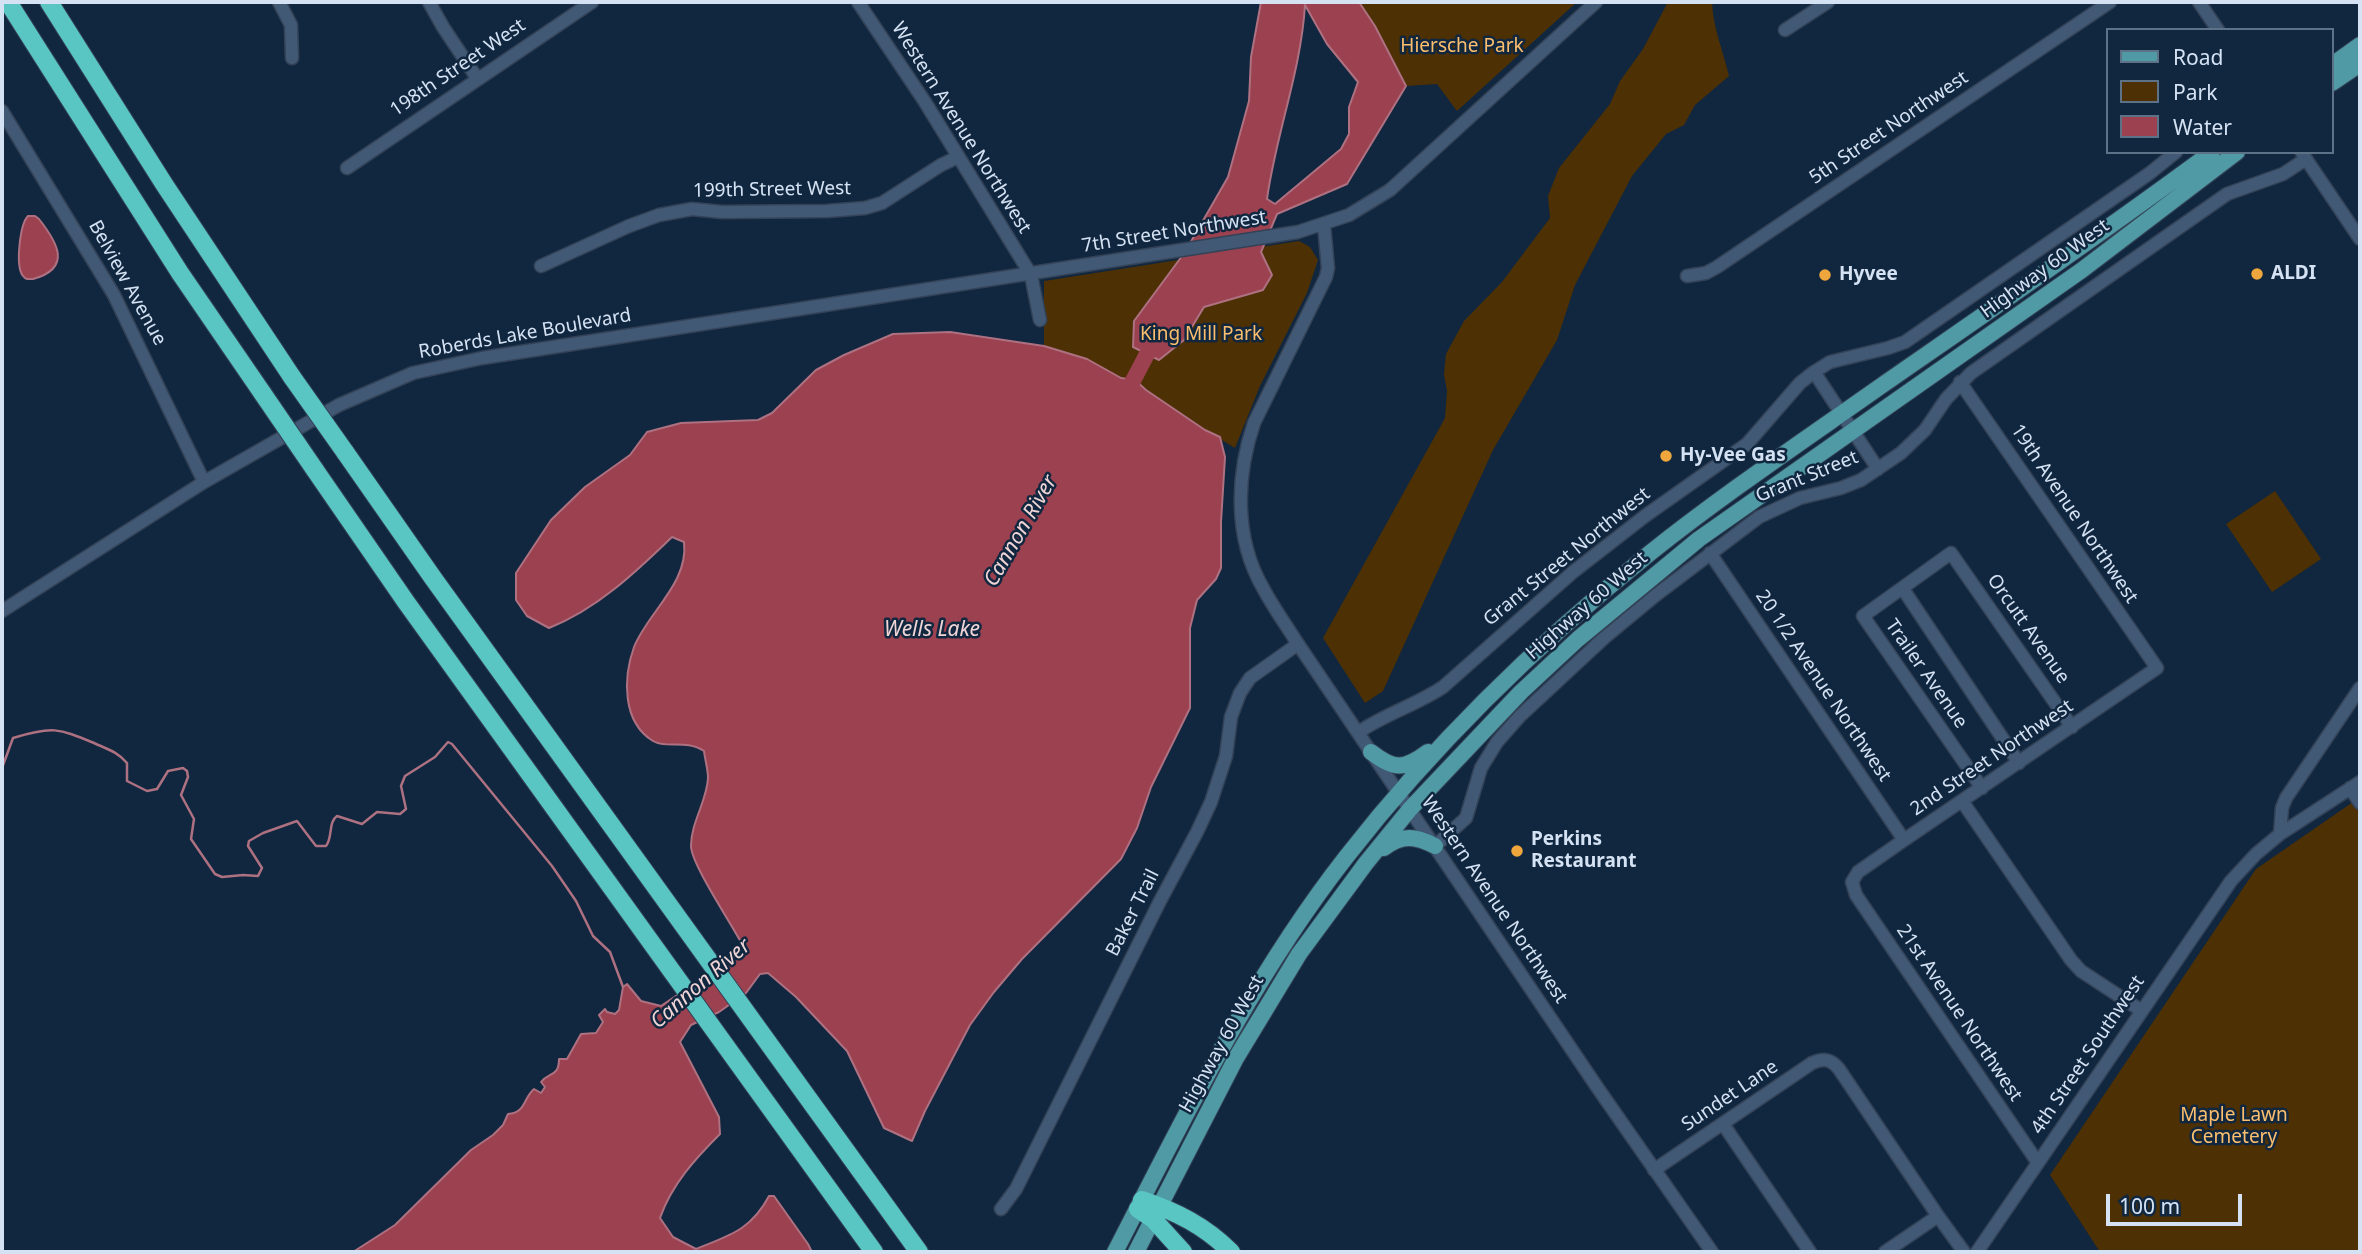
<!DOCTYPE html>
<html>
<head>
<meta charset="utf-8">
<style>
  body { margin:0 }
  #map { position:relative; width:2362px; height:1254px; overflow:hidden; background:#10273f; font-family:"Noto Sans",sans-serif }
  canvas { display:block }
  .frame { position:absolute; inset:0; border:4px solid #d4e2f3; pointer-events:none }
  .legend { position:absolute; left:2106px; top:28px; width:228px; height:126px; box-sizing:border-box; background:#10273f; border:2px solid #5e7287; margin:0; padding:9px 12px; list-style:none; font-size:21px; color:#d4e2f3 }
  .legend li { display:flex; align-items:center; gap:14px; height:35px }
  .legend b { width:35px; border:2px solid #5e7287 }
  .scale { position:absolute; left:2106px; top:1194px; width:136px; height:32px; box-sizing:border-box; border:4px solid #d4e2f3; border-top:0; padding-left:9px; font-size:21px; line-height:24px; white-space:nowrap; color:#d4e2f3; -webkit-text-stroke:5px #10273f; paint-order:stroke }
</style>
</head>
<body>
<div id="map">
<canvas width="2362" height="1254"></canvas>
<div class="frame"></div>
<ul class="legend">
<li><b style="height:9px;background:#4f9aa4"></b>Road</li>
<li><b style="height:19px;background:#4d3003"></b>Park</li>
<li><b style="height:19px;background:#9c4150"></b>Water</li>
</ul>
<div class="scale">100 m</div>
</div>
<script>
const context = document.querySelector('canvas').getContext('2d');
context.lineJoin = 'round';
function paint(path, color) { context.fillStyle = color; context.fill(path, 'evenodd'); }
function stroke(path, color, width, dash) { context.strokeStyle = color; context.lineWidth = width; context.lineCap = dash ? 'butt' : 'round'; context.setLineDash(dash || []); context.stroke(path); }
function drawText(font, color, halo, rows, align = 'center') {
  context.font = font + ' "Noto Sans",sans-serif'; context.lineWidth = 5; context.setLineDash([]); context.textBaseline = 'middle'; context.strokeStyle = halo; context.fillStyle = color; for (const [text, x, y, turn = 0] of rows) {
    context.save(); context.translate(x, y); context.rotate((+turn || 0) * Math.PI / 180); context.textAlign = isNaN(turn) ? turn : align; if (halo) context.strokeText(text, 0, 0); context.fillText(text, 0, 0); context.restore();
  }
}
paint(new Path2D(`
  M 1359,2 L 1577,2 L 1457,111 L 1437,84 L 1406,86 L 1375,26 Z
  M 1668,2 L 1712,2 C 1713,28 1723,50 1729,76 L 1695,105 L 1684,125 L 1666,134 L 1632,176 L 1575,285 L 1557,340 L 1493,450 L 1383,691 L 1365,703 L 1323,638 L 1445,418 L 1447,391 L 1444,374 L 1446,354 L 1464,321 L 1502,282 L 1550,218 L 1548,196 L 1559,168 L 1610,104 L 1620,81 L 1643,49 Z
  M 1299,241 L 1310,247 L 1318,260 L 1307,293 L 1260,386 L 1235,448 L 1205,430 L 1145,390 L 1135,380 L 1121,378 L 1087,359 L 1044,346 L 1044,281 Z
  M 2275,491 L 2321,559 L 2272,592 L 2226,524 Z
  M 2353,802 L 2360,814 L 2360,1252 L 2100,1252 L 2050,1175 L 2256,869 Z`), '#4d3003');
const water = new Path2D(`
  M 1261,2 L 1359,2 L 1375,26 L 1406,86 L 1347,184 L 1277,214 L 1261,252 L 1272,275 L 1263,290 L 1204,307 L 1184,340 L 1159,360 L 1133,347 L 1134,321 L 1185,252 L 1228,177 L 1249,101 L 1251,57 ZM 1305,5 L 1327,44 L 1358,82 L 1349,107 L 1349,134 L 1341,149 L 1275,204 L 1267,199 C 1276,134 1301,71 1305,5 Z
  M 28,216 L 35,216 L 39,219 C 57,242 73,268 33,279 C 28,279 26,280 23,276 C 15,266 20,224 28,216 Z
  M 950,332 L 1044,346 L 1087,359 L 1121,378 L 1135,380 L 1146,390 L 1205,430 L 1220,437 L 1225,457 L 1221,522 L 1221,568 L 1216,579 L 1197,600 L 1190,628 L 1190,708 L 1151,787 L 1137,828 L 1121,859 L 1022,959 L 994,992 L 970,1025 L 925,1111 L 912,1141 L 884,1128 L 847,1051 L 796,997 L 768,973 L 760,974 L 746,993 L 719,1012 L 691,1025 L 680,1042 L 719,1117 L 720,1134 C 695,1159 672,1184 660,1218 L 673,1237 L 696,1249 C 730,1235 751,1230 769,1196 L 774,1196 L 808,1244 L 812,1252 L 353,1252 L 395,1225 L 471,1150 L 493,1135 L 503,1125 L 508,1114 C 526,1113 523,1098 534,1089 L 541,1093 L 545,1087 L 541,1082 C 549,1072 559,1077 559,1059 L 567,1059 L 581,1034 L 596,1033 L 603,1022 L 599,1015 L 605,1009 L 607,1012 L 615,1014 L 619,1010 L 623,987 L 627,984 L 641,1001 L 661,1006 L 717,968 L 722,974 L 743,946 C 733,926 691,864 691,846 C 691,822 707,801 708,778 C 708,769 705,760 704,751 C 686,739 666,749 653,741 C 622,722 623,678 634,647 C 648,612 689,583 684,542 L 672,537 C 636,572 597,609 549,628 L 527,616 L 516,600 L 516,573 L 551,520 L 585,487 L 630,455 L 647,432 L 681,423 L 758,420 L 772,413 L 816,370 L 844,355 L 893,334 Z`);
paint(water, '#9c4150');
stroke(water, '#ad7181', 2);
stroke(new Path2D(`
  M 2,768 L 13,738 C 52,726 58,728 94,743 C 107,749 118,752 127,763 L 127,781 L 147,791 L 157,789 L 168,771 L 183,768 L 187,771 L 188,777 L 181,795 L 194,819 L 191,839 L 215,874 L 222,877 L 243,875 L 258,876 L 262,868 L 248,846 L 249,841 L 263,833 L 297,821 L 316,846 L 326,846 C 333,837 328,822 337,816 L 362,824 L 377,812 L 400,814 L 406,809 L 401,786 L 405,776 L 435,757 L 448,742 L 452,744 L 552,866 L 576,901 L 593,936 L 610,952 L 623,987`), '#ad7181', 2.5);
stroke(new Path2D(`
  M 1124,398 L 1147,354 L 1159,339`), '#9c4150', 16);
const minor = new Path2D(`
  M 279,2 L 291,25 L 292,58
  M 429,2 L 443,27 L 477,78
  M 858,2 L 925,102 L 1031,275 L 1040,320
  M 2199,2 L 2218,30
  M 1785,30 L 1828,2
  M 2,111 L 114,295 L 204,482
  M 2302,153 L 2360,239
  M 347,168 L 592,2
  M 1324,225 L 1328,268 L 1326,277 L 1254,423 C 1236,476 1234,538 1263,588 C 1273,607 1286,625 1298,644 L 1597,1087 L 1712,1252
  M 541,266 L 629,226 L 659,215 L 692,209 L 722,212 L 827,211 L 865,208 L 882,203 L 941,165 L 958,157
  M 1687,276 L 1706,273 L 1717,267 L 2110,2
  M 1814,372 L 1878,469
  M 1960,382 L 2157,668 L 1904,840 L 1858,872 L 1852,882 L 1856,895 L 2038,1163
  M 1710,553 L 1904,840
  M 1903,589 L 2019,763
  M 2,611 L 204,482 L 339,405 L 413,373 L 482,358 L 1298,232 L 1349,215 L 1390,190 L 1596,2
  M 2360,688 L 2286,798 L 2282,808 L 2280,834 L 2360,782
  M 1359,732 C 1385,714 1416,705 1443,687 L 1573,572 L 1645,516 L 1747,444 L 1800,383 L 1814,372 L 1830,362 L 1888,348 L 1905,342 L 2150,173 L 2176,152
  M 1982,788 L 1863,616 L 1951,553 L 2072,727
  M 2350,788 L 2360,803
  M 1962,801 L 2071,960 L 2081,971 L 2142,1011
  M 1435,846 L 1466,818 L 1481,768 L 1497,742 L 1520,716 L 1604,638 L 1656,595 L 1759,517 L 1800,498 L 1841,488 L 1861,480 L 1901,453 L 1925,430 L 1946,399 L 1971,373 L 2227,194 L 2283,174 L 2306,159
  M 1723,1124 L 1810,1252
  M 1654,1170 L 1812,1063 C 1824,1058 1831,1059 1839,1069 L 1938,1216 L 1964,1252
  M 1001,1209 L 1016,1189 L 1160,901 L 1197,832 L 1211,802 L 1226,756 L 1231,717 L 1240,693 L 1250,678 L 1298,644
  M 1885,1252 L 1938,1216
  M 1977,1252 L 2231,881 L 2256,854 L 2280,834`);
const major = new Path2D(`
  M 2332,65 L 2360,45
  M 2332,83 L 2360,64
  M 1371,752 C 1394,770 1404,770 1428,752
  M 1384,848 C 1402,834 1416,836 1435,846
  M 1115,1252 C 1185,1116 1252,977 1347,856 C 1435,743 1538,643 1650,553 C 1724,494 1803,441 1881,386 C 1992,309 2103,233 2212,152
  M 1136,1252 L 1236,1058 L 1299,954 L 1366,863 L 1410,809 L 1521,692 L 1578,639 L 1699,539 L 2082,270 L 2237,152`);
const highway = new Path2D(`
  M 8,2 L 180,273 L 263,394
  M 49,2 L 164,184 L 292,377
  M 345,452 L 433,578 L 919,1252
  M 315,470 L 406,602 L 874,1252
  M 1142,1200 C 1177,1212 1205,1226 1231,1252
  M 1138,1209 L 1153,1219 L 1183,1252`);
stroke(minor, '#334256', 15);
stroke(major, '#334256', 18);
stroke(highway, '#334256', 20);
stroke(minor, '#415975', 12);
stroke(major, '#4f9aa4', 16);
stroke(highway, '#59c6c3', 18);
const highwayBridge = new Path2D(`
  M 292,377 L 345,452
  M 263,394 L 315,470`);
stroke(highwayBridge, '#334256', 20, []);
stroke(highwayBridge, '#59c6c3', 18);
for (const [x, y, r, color] of [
  [2257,274,7,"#efa73d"],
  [1825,275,7,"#efa73d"],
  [1666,456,7,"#efa73d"],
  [1517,851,7,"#efa73d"]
]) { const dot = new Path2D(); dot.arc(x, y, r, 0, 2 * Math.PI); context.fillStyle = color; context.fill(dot); stroke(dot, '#10273f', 2.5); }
drawText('19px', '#fdbf6d', '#10273f', [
  ["Hiersche Park",1462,47],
  ["King Mill Park",1201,335],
  ["Maple Lawn",2234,1116],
  ["Cemetery",2234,1138]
]);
drawText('19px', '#d4e2f3', '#10273f', [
  ["198th Street West",458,68,-34],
  ["Western Avenue Northwest",961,128,58],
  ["5th Street Northwest",1889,128,-34],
  ["199th Street West",772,190,-1],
  ["7th Street Northwest",1174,232,-9],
  ["Highway 60 West",2045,269,-36],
  ["Belview Avenue",127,283,61],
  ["Roberds Lake Boulevard",525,334,-10],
  ["Grant Street",1807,477,-22],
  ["19th Avenue Northwest",2074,514,56],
  ["Grant Street Northwest",1567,557,-39],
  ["Highway 60 West",1587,606,-41],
  ["Orcutt Avenue",2028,629,55],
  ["Trailer Avenue",1926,674,55],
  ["20 1/2 Avenue Northwest",1823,686,56],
  ["2nd Street Northwest",1992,758,-34],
  ["Western Avenue Northwest",1494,900,56],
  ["Baker Trail",1133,913,-63],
  ["21st Avenue Northwest",1959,1013,56],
  ["Highway 60 West",1222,1044,-61],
  ["4th Street Southwest",2088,1055,-56],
  ["Sundet Lane",1730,1096,-34]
]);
drawText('bold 19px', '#d4e2f3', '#10273f', [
  ["ALDI",2271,274],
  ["Hyvee",1839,275],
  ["Hy-Vee Gas",1680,456],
  ["Perkins",1531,840],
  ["Restaurant",1531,862]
], 'left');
drawText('italic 21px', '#f0d5d7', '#10273f', [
  ["Cannon River",1021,531,-60],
  ["Wells Lake",932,630],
  ["Cannon River",701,984,-41]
]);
</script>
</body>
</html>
